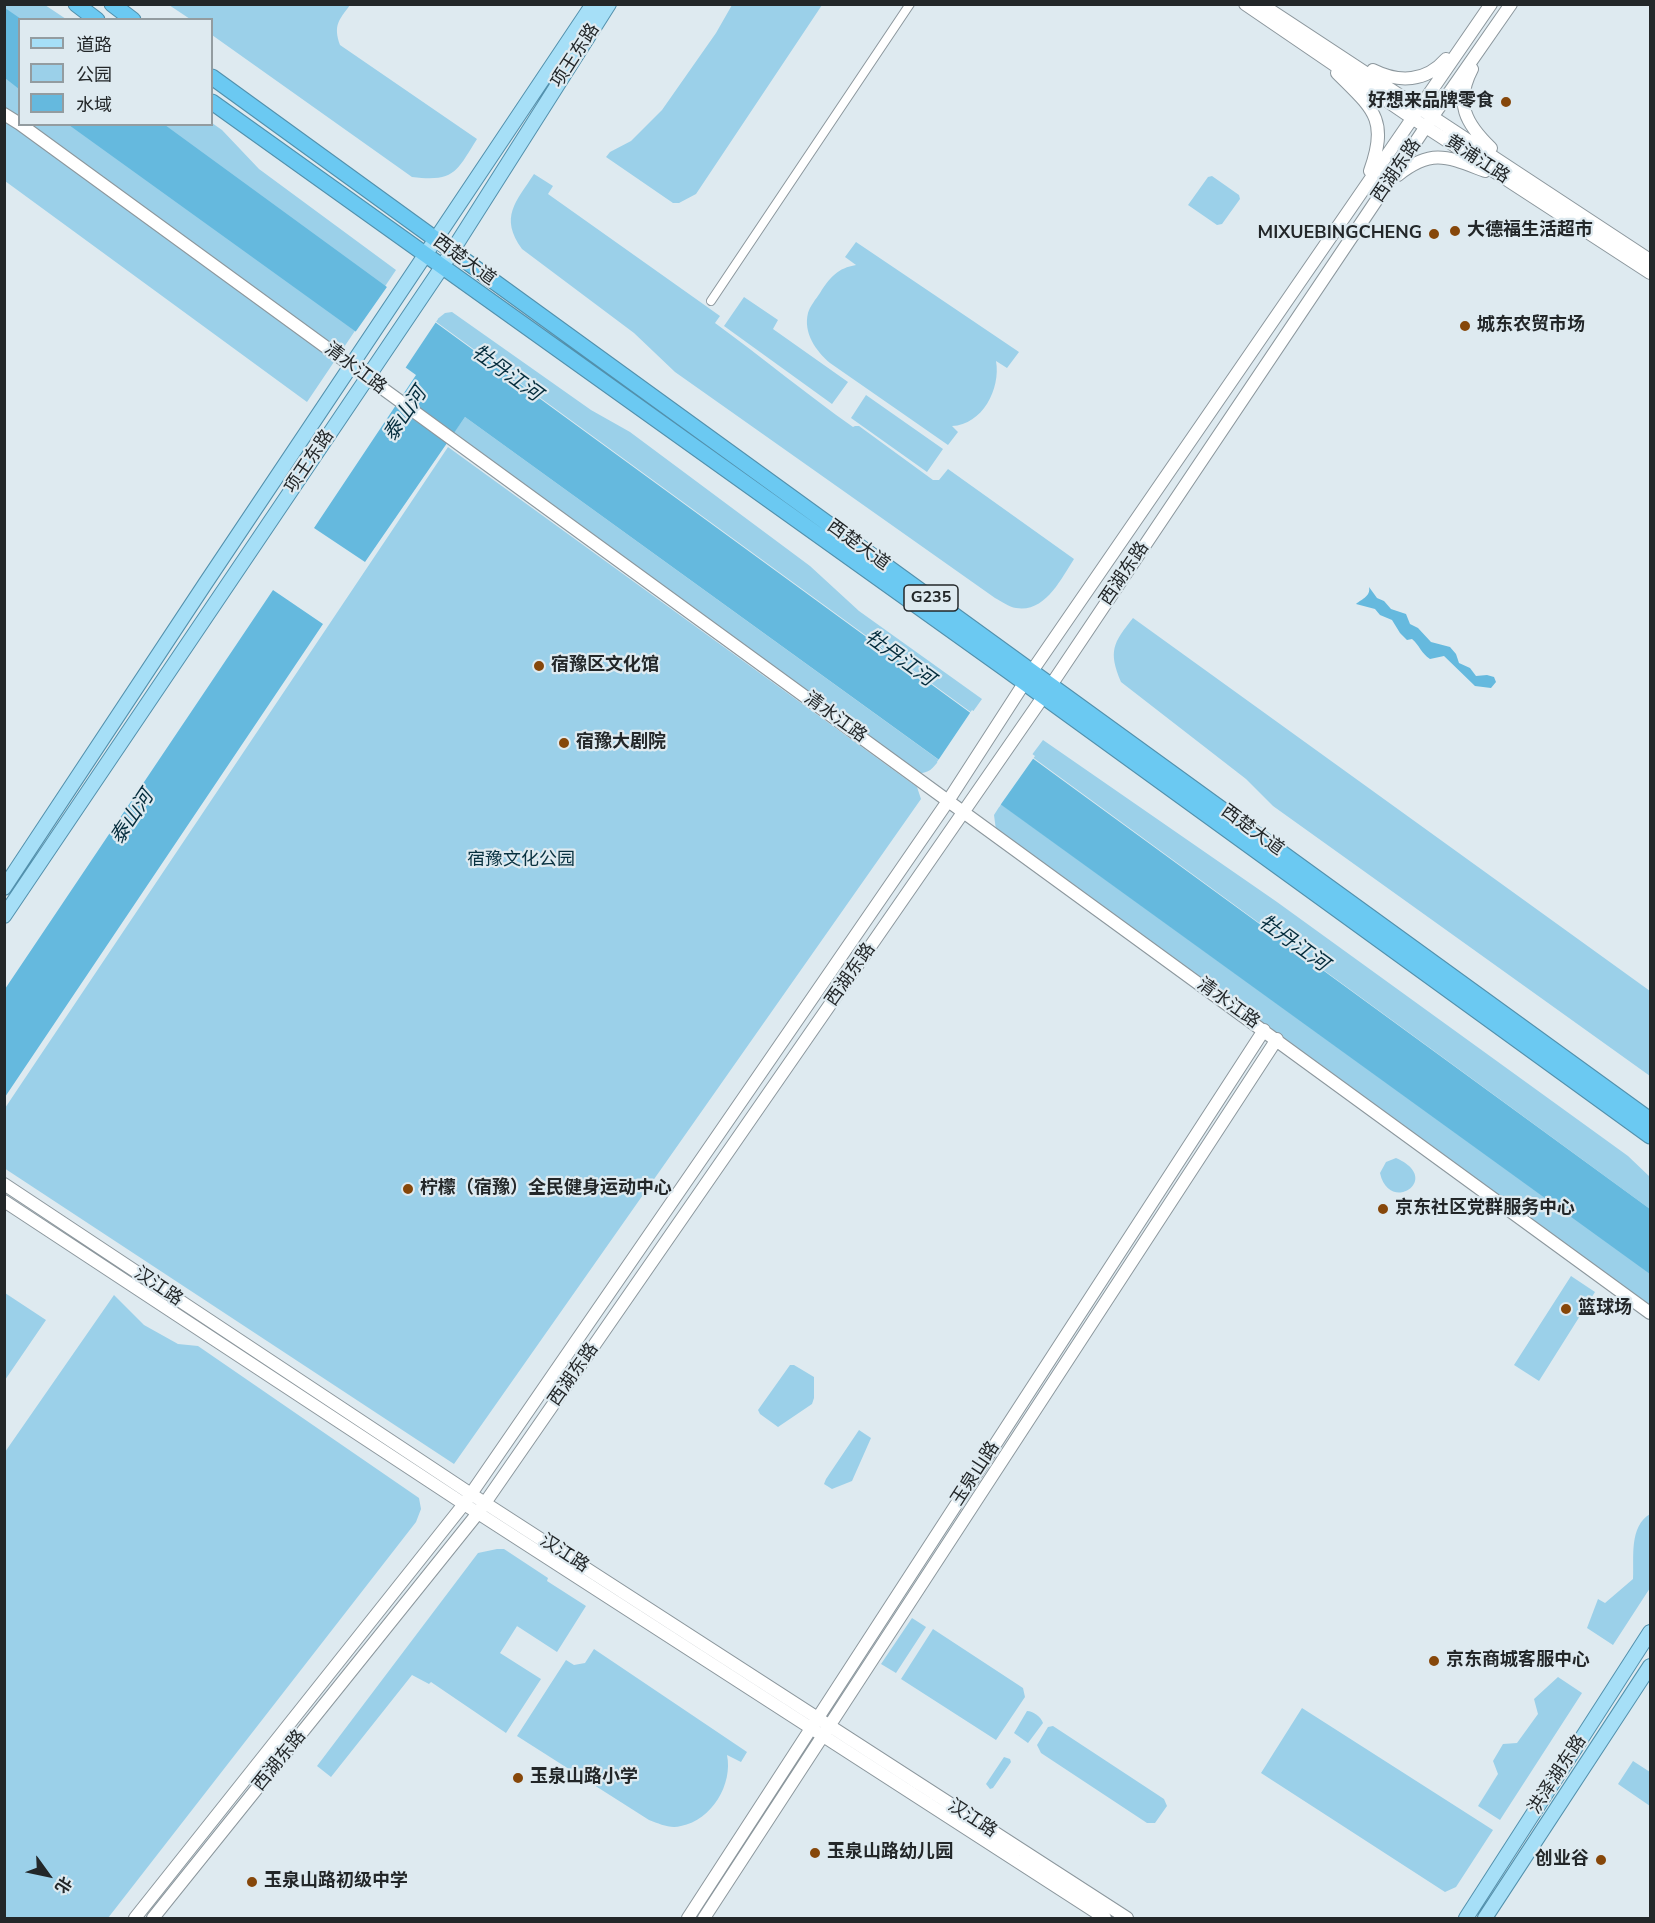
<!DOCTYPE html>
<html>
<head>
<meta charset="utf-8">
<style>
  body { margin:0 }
  #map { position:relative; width:1655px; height:1923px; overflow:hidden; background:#deeaf0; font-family:"Nunito Sans","Noto Sans SC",sans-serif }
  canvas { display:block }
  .frame { position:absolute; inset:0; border:6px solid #232729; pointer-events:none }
  .legend { position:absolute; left:18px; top:18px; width:195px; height:108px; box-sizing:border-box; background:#deeaf0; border:2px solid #939ca0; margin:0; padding:8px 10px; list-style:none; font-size:18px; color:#232729 }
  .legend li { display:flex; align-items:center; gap:12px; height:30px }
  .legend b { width:30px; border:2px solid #939ca0 }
  .north { position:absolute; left:18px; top:1845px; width:60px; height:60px; -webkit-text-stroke:4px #deeaf0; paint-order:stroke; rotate:123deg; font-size:16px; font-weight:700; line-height:24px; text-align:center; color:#232729 }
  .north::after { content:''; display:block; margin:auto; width:21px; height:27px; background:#232729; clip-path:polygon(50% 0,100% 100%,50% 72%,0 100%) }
</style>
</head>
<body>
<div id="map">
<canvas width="1655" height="1923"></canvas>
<div class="frame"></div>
<ul class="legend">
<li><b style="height:8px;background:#a6dff7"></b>道路</li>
<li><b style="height:16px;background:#9bd0e9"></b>公园</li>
<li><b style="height:16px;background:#65b9de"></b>水域</li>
</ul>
<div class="north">北</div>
</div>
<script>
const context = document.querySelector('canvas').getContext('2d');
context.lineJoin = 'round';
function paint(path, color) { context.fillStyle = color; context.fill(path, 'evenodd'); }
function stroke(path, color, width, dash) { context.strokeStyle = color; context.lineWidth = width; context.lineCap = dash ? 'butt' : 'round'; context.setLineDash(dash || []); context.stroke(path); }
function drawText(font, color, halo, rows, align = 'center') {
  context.font = font + ' "Nunito Sans","Noto Sans SC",sans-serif'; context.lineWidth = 4.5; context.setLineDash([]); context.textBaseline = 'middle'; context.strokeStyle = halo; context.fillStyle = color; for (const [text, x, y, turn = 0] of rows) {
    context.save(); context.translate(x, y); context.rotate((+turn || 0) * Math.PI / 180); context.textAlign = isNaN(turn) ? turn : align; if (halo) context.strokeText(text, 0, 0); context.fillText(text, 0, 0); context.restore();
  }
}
paint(new Path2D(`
  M 5,5 L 45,5 L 66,19 L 20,20 L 20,124 L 212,124 L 212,123 L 222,130 L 259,169 L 396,270 L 307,402 L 5,181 Z
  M 169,5 L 350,5 C 339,20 333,25 340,45 L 477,139 C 456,172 455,182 412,177 L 212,35 L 212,20 L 190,19 Z
  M 732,5 L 822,5 L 696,194 L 679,203 L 673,203 L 606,157 L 610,152 L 631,141 L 662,110 L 716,33 Z
  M 534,174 L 553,186 L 548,194 L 720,316 L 715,323 C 762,357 806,394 853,427 L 855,426 L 859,426 L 933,480 L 939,480 L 948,469 L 1074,559 C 1061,579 1045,613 1016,608 C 1009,607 1001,601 995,598 L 675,372 L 634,333 L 522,249 C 499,217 516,202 534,174 Z
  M 1212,176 L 1239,195 L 1240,199 L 1222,224 L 1217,225 L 1188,205 L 1208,177 Z
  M 856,242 L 1019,352 L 1007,368 L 996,361 C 1001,389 982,425 952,426 L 958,432 L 948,445 L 830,363 C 816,351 803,333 808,313 C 810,306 816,299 820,293 C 830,277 838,268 856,265 L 845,257 Z
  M 744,297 L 778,320 L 773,329 L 848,382 L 832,404 L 724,326 Z
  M 452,312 L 591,410 L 630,432 L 810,566 L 859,611 L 982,699 L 972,713 L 435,321 L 445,313 Z
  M 866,395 L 943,449 L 927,472 L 851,418 Z
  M 465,417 L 939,760 C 932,770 928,774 915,773 L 452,435 Z
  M 448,447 L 917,787 L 921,799 L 454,1464 L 4,1168 L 5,1108 Z
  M 1133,618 L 1650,991 L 1650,1076 L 1273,806 L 1246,779 L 1121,682 C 1108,651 1113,643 1133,618 Z
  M 1043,740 L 1277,902 L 1628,1156 L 1650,1177 L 1650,1209 L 1031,756 Z
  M 1001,804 L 1650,1273 L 1650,1309 L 996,830 L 994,815 Z
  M 1396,1158 C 1444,1179 1389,1215 1380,1173 L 1386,1162 Z
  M 1571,1276 L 1595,1292 L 1539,1381 L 1514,1365 Z
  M 5,1293 L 46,1320 L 5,1380 Z
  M 114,1295 L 144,1325 L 178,1344 L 198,1346 L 419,1498 L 421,1509 L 416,1522 L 108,1918 L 5,1918 L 5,1452 Z
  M 790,1365 L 794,1365 L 814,1377 L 814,1398 L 812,1404 L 778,1427 L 760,1414 L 758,1410 Z
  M 859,1430 L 871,1438 L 852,1481 L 832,1489 L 824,1484 L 826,1479 Z
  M 1650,1514 L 1650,1588 L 1613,1645 L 1587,1628 L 1598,1599 L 1605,1603 L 1633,1579 C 1634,1556 1629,1527 1650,1514 Z
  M 497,1549 L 504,1549 L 548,1578 L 547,1581 L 586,1606 L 557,1652 L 517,1626 L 524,1615 L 500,1653 L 541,1679 L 506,1733 L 431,1682 L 429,1684 L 412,1675 L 331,1777 L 317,1766 L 478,1553 Z
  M 912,1618 L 926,1627 L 896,1673 L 881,1664 Z
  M 933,1629 L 1023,1688 L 1025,1697 L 996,1740 L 901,1679 Z
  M 594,1649 L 747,1752 L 741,1762 L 727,1755 C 733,1784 712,1820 681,1826 C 670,1829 660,1824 649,1820 L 517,1736 L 566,1660 L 574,1665 L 585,1663 Z
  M 1558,1677 L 1582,1693 L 1500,1820 L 1478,1806 L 1498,1774 L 1493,1761 L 1503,1744 L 1517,1743 L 1538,1714 L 1534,1699 Z
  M 1302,1708 L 1493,1830 L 1456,1887 L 1445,1892 L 1261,1773 Z
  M 1027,1711 C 1033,1711 1041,1717 1043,1723 L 1028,1743 L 1014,1733 Z
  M 1053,1726 L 1164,1799 L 1167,1806 L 1155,1823 L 1147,1823 L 1041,1753 L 1037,1745 L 1048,1727 Z
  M 1004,1757 L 1010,1759 L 1011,1762 L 993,1788 L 990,1789 L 986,1784 Z
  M 1633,1761 L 1650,1772 L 1650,1806 L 1618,1784 Z`), '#9bd0e9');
paint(new Path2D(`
  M 5,8 L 21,19 L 19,89 L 5,78 Z
  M 69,125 L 165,125 L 1650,1209 L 1650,1274 L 465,417 L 365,562 L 314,528 L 416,375 Z
  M 1369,587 L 1377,598 L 1384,601 L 1391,609 L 1406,614 L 1410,624 L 1418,628 L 1431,642 L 1450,647 L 1456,654 L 1459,663 L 1470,668 L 1476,676 L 1487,675 L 1494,677 L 1496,682 L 1491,688 L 1475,686 L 1444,656 L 1430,659 C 1421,653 1420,646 1412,639 L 1407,640 L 1400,633 L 1392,620 L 1380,615 L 1375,609 L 1356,604 C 1362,599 1371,596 1369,587 Z
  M 273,590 L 323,624 L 5,1097 L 5,989 Z`), '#65b9de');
paint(new Path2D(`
  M 389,284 L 438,319 L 404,370 L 354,334 Z
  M 972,710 L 1035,756 L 999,807 L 937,762 Z`), '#deeaf0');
const street = new Path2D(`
  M 711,301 L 910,4`);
const secondary = new Path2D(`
  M 1245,4 L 1412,118 L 1650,273
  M 1261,4 L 1650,260
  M 1472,69 C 1454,103 1466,124 1491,148
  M 1373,70 C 1399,83 1426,82 1446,59
  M 1337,73 C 1373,109 1389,119 1370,171
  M 4,114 L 20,124
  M 20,124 L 1650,1313
  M 1398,175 C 1432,148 1448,157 1485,171
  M 4,1184 L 471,1494 L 1127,1918
  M 4,1201 L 464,1504 L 1105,1918
  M 135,1918 L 464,1504 L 948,801 L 1032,671 L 1491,4
  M 153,1918 L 478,1513 L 1043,697 L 1433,116 L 1511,4
  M 688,1918 L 1264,1030
  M 704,1918 L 1277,1039`);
const primary = new Path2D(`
  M 4,888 L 205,584 L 593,4
  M 4,916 L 442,267 L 609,4
  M 1466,1918 L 1650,1632
  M 1485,1918 L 1650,1666`);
const highway = new Path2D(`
  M 76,4 L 97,20
  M 112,4 L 133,20
  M 212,77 L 1650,1120
  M 212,102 L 1007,670 L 1650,1136`);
stroke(street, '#8c979d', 10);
stroke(secondary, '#8c979d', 14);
stroke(primary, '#5290ac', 16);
stroke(highway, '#5290ac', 17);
stroke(street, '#fff', 8);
stroke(secondary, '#fff', 12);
stroke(primary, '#a6dff7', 14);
stroke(highway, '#6bc9f2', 15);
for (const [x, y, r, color] of [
  [1506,102,6,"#86470a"],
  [1455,231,6,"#86470a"],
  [1434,234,6,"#86470a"],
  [1465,326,6,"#86470a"],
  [539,666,6,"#86470a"],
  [564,743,6,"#86470a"],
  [408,1189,6,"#86470a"],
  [1383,1209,6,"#86470a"],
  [1566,1309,6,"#86470a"],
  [1434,1661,6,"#86470a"],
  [518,1778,6,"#86470a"],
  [815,1853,6,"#86470a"],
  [1601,1860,6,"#86470a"],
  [252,1882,6,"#86470a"]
]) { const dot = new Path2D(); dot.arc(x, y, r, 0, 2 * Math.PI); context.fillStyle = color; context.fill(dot); stroke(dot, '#deeaf0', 2); }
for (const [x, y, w] of [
  [931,598,54]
]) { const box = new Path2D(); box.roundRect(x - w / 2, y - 13, w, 26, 4.5); context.fillStyle = '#deeaf0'; context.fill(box); stroke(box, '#232729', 1.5); }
drawText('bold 16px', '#232729', null, [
  ["G235",931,598]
]);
drawText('18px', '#232729', '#deeaf0', [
  ["项王东路",576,56,-57],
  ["黄浦江路",1477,160,33],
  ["西湖东路",1397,171,-56],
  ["西楚大道",464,261,36],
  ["清水江路",355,369,37],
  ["项王东路",310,462,-56],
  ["西楚大道",858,546,36],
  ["西湖东路",1125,574,-56],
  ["清水江路",835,718,36],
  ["西楚大道",1252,831,36],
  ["西湖东路",851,975,-55],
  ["清水江路",1228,1004,36],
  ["汉江路",158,1287,34],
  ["西湖东路",574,1375,-55],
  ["玉泉山路",976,1474,-57],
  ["汉江路",564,1554,33],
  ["西湖东路",280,1761,-51],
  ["洪泽湖东路",1558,1775,-57],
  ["汉江路",972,1819,33]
]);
drawText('bold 18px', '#232729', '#deeaf0', [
  ["好想来品牌零食",1494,102,"right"],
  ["大德福生活超市",1467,231],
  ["MIXUEBINGCHENG",1422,234,"right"],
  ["城东农贸市场",1477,326],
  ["宿豫区文化馆",551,666],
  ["宿豫大剧院",576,743],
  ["柠檬（宿豫）全民健身运动中心",420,1189],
  ["京东社区党群服务中心",1395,1209],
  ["篮球场",1578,1309],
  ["京东商城客服中心",1446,1661],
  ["玉泉山路小学",530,1778],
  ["玉泉山路幼儿园",827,1853],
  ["创业谷",1589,1860,"right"],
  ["玉泉山路初级中学",264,1882]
], 'left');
drawText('18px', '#083140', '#deeaf0', [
  ["宿豫文化公园",521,861]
]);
drawText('italic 20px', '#052d3d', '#deeaf0', [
  ["牡丹江河",506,374,36],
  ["泰山河",406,415,-56],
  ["牡丹江河",899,659,36],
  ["泰山河",133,818,-56],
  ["牡丹江河",1293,944,36]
]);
</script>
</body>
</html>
